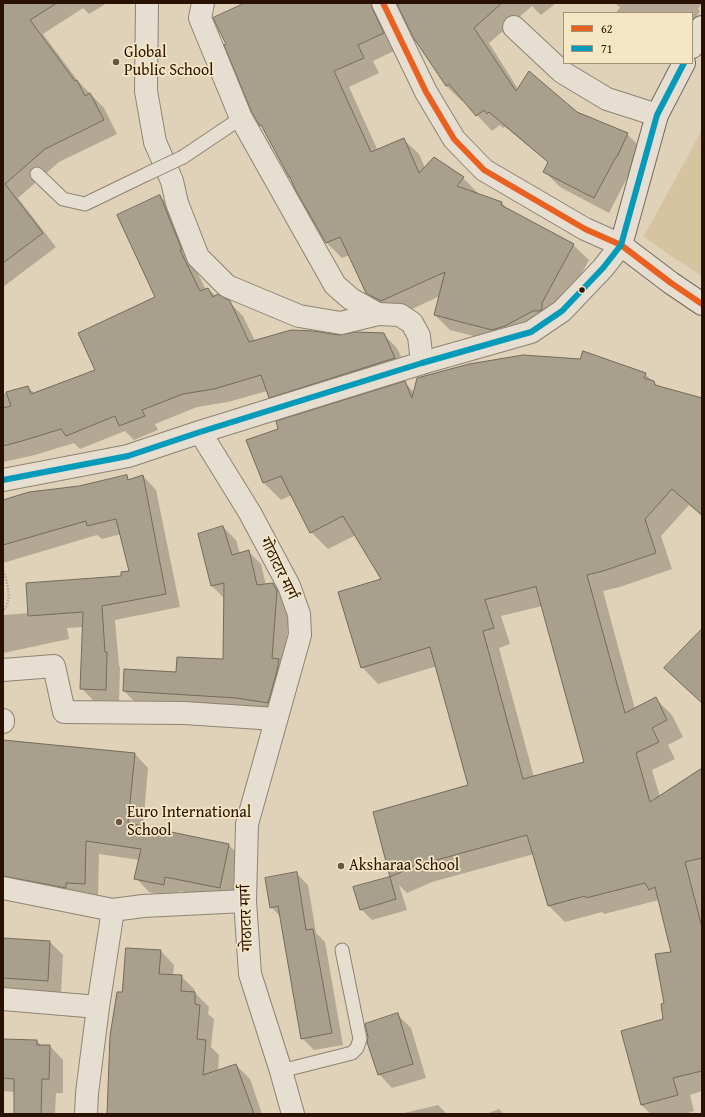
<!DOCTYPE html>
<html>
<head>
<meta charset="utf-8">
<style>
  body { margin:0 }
  #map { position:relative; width:705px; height:1117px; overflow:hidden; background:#dfd2b8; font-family:"Gentium Book Plus",serif }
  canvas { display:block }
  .frame { position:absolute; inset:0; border:4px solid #291101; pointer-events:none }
  .legend { position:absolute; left:563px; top:12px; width:130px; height:52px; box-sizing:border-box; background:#f5e6c6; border:1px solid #a39177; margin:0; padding:5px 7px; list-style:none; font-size:12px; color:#291101 }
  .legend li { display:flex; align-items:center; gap:8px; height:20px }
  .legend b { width:20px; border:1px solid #a39177 }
</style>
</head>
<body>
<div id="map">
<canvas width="705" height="1117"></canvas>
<div class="frame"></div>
<ul class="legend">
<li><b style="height:5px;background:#e86120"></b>62</li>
<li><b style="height:5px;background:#049aba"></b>71</li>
</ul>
</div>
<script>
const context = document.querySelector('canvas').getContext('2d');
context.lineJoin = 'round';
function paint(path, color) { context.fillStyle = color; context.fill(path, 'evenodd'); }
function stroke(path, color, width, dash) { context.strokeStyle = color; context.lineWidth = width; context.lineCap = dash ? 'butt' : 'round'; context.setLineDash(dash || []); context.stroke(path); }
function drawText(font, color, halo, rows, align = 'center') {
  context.font = font + ' "Gentium Book Plus","Noto Serif Devanagari",serif'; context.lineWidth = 3.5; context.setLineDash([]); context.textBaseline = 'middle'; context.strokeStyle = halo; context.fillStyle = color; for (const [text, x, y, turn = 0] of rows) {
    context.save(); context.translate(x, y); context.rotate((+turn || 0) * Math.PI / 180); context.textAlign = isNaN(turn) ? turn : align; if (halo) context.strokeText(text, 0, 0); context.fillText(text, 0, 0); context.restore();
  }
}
paint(new Path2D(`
  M 702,130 L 702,276 L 671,256 L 643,236 L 648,229 Z`), '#d6c39f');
paint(new Path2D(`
  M 5,3 L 107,3 L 89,14 L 83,8 L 43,34 L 78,81 L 104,108 L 117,134 L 59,162 L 18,198 L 56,247 L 3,287 L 3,5 Z
  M 247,3 L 556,3 L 541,15 L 532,6 L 489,43 L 518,89 L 627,134 L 642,149 L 609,213 L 560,187 L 544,171 L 549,163 L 505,127 L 503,128 L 500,125 L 492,131 L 477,115 L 464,99 L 462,101 L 446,86 L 399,6 L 393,7 L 398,49 L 373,61 L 379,73 L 349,87 L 378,151 L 403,139 L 419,154 L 425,168 L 463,178 L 478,193 L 477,194 L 502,203 L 508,210 L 573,245 L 589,260 L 552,326 L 508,345 L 450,330 L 435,315 L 440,296 L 397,316 L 383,308 L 367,293 L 350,255 L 342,258 L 327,243 L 292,179 L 289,177 L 263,127 L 261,125 Z
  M 614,3 L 702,3 L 698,9 L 700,11 L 692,23 L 692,13 L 616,13 L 620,7 Z
  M 160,196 L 173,210 L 193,264 L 206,290 L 208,289 L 216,296 L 229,302 L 243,316 L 255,341 L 383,334 L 397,348 L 408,372 L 283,411 L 269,397 L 267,391 L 228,402 L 197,407 L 155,424 L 158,430 L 134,440 L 125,431 L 80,449 L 74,443 L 35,455 L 3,462 L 3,394 L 28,387 L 35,394 L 97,370 L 157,297 Z
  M 645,374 L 659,387 L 702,399 L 702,516 L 689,505 L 661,536 L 672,569 L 620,587 L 603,591 L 635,709 L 656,699 L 672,715 L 683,737 L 668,745 L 675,759 L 652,770 L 660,797 L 702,770 L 702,878 L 701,878 L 702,882 L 702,1091 L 690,1095 L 694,1111 L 685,1114 L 651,1114 L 641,1105 L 665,1020 L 665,1004 L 673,953 L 659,900 L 604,914 L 602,912 L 565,922 L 549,906 L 534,854 L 432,882 L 407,893 L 399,885 L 407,910 L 372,920 L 361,909 L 355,888 L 391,877 L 374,812 L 470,786 L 437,666 L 378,684 L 362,667 L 383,580 L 356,535 L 328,549 L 311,532 L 292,495 L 281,500 L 264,483 L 248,441 L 405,383 L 414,392 ZM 542,606 L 586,763 L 534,777 L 499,648 L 510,644 L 501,616 Z
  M 126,476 L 130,480 L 143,476 L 156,490 L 180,607 L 115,620 L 119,666 L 120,667 L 119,703 L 95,702 L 81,688 L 83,627 L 67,628 L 69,639 L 3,653 L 3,615 L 29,613 L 123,577 L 130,572 L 121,534 L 102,539 L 97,535 L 3,563 L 3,502 L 79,487 Z
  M 223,527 L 236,540 L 240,554 L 249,552 L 261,564 L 266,585 L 273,584 L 286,597 L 290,604 L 281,715 L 137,704 L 124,691 L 177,673 L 224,660 L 225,599 L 212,586 L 199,535 Z
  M 3,741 L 135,754 L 148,768 L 143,827 L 229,845 L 242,859 L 234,901 L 179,891 L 177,898 L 149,892 L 136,878 L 139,860 L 99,854 L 98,897 L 3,881 Z
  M 296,873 L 308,885 L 316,933 L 325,942 L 343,1045 L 314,1050 L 302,1038 L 281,917 L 271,907 Z
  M 3,939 L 50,942 L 63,955 L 61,994 L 7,991 L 3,986 Z
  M 161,951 L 174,965 L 173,976 L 181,976 L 195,990 L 195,993 L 209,1007 L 208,1014 L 214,1019 L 211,1047 L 219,1055 L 218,1071 L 236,1065 L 250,1079 L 262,1114 L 107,1114 L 123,993 Z
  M 398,1015 L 411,1028 L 426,1078 L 392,1088 L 379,1074 Z
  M 3,1040 L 37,1041 L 42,1046 L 50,1046 L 63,1060 L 63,1093 L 56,1093 L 55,1114 L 15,1114 L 15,1092 L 3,1091 Z
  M 438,1105 L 447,1114 L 400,1114 Z
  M 499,1109 L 504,1114 L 486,1114 Z`), '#0003');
const building = new Path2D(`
  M 3,3 L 57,3 L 30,20 L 75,81 L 77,80 L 85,96 L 90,93 L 104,120 L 45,149 L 5,184 L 43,233 L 3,263 Z
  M 245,3 L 371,3 L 372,8 L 384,33 L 358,45 L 364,58 L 334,71 L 371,152 L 404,138 L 419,173 L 434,157 L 464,177 L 457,186 L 502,202 L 501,205 L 574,244 L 542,303 L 542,310 L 539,311 L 533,311 L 505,326 L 492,330 L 434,315 L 445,272 L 381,301 L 366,293 L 340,237 L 326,243 L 295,189 L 290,177 L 289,177 L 261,125 L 260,126 L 252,113 L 224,45 L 226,44 L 213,18 Z
  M 397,3 L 502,3 L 474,28 L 516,91 L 529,71 L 577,112 L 628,133 L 617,157 L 616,157 L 594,198 L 543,172 L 548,162 L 489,112 L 487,114 L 484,110 L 476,116 L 449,84 L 446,86 L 413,37 Z
  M 160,195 L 182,250 L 180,250 L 200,291 L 208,288 L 213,297 L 218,294 L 230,301 L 249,342 L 291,330 L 313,331 L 339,335 L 356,332 L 384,333 L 395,358 L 269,398 L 261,375 L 214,389 L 183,394 L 142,410 L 145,416 L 119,426 L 115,416 L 66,436 L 61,429 L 22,441 L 3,446 L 3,408 L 11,406 L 6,392 L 28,386 L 31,394 L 95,370 L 78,333 L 155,297 L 117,215 Z
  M 583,351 L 646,373 L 644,378 L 654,381 L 655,385 L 702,398 L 702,515 L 672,489 L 645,519 L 656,553 L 603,571 L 587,575 L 625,713 L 656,697 L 667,720 L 652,728 L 659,742 L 636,753 L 650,802 L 702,768 L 702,858 L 685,862 L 702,927 L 702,1071 L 673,1078 L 678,1095 L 641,1105 L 621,1031 L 663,1019 L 661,1004 L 664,1003 L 655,954 L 671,952 L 655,887 L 649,890 L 645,883 L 586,898 L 585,896 L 548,906 L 527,835 L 415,866 L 390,877 L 373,812 L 468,785 L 430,647 L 361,668 L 338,592 L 381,579 L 343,516 L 310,533 L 281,476 L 263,483 L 246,440 L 278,429 L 276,421 L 405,381 L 412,398 L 417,378 L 469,364 L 523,355 L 580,359 ZM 536,587 L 584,762 L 523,779 L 483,631 L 494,628 L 485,600 Z
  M 127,475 L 128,480 L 143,475 L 166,594 L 102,606 L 105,652 L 107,652 L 106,690 L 80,689 L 83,612 L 28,616 L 26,583 L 121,576 L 121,572 L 129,571 L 116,519 L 87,526 L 86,521 L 3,545 L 3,500 L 29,492 L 79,486 Z
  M 223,526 L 232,555 L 249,550 L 257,585 L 273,583 L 277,591 L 272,658 L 279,659 L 277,671 L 268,703 L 236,698 L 123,691 L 124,669 L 176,672 L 177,657 L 223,659 L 224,583 L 211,586 L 198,534 Z
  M 702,629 L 702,703 L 664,668 Z
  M 3,740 L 135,753 L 128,823 L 229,844 L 220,888 L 165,877 L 164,885 L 134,879 L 141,849 L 86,841 L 85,884 L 66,883 L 66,888 L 3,876 Z
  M 297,872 L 306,930 L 313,929 L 332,1033 L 301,1039 L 278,906 L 270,908 L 265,878 Z
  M 390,877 L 396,899 L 360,910 L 353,887 Z
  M 3,938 L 50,941 L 48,981 L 3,978 Z
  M 126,948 L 161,950 L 159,974 L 182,975 L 181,991 L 195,992 L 195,1004 L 200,1005 L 197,1039 L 206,1040 L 203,1075 L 236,1064 L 254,1114 L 107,1114 L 110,1036 L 117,992 L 122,992 Z
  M 398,1013 L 413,1064 L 378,1075 L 367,1042 L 368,1037 L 365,1024 Z
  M 3,1039 L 37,1040 L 37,1045 L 50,1045 L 49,1079 L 42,1079 L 41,1114 L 14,1114 L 14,1079 L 3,1078 Z`);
paint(building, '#a99f8d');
stroke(building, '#746a5a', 1);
const service = new Path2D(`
  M 183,157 L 241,118
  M 37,174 L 63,199 L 85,204 L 147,174
  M 281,1071 L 352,1053 L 357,1048 L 360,1039 L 342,950`);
const minor = new Path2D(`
  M 147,3 L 146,91 L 155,142 L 172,181 L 177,203 L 198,257 L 227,286 L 299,316 L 341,323 L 378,314
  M 203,3 L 200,18 L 241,118 L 335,285 L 351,299 L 378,314 L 400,315 L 412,323 L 419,336 L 422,363
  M 383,3 L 426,92 L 454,139 L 484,170 L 585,229 L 621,245
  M 514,27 L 562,72 L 607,99 L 657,115
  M 3,670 L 54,666 L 64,712 L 184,713 L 276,719
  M 3,720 L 3,722
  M 3,888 L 113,910
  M 3,999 L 98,1007
  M 86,1114 L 87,1093 L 98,1007 L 113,910 L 143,906 L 245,901`);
const tertiary = new Path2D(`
  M 200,432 L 250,513 L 289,586 L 299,614 L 300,635 L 247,824 L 245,901 L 250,974 L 281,1071 L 293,1114
  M 3,480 L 128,456 L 200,432 L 422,363 L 531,332 L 562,311 L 603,268 L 621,245`);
const secondary = new Path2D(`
  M 692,47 L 702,27
  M 684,63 L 657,115 L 621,245 L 671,283 L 702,304`);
stroke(service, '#8e8373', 15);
stroke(minor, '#8e8373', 24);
stroke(tertiary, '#8e8373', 24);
stroke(secondary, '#746a5a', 24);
stroke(new Path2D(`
  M 3,568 C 6,581 14,600 3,610`), '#a0988d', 2.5, [1, 2]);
stroke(service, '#e5ded1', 13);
stroke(minor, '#e5ded1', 22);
stroke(tertiary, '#e5ded1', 22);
stroke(secondary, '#e5ded1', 22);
const serviceBridge = new Path2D(`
  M 147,174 L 183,157`);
stroke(serviceBridge, '#8e8373', 15, []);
stroke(serviceBridge, '#e5ded1', 13);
stroke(new Path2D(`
  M 383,3 L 426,92 L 454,139 L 484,170 L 585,229 L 621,245 L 671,283 L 702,304`), '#e86120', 6);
stroke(new Path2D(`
  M 3,480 L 128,456 L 200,432 L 422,363 L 531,332 L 562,311 L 603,268 L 621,245 L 657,115 L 684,63`), '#049aba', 6);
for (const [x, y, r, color] of [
  [116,62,4,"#695541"],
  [582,290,3.5,"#291101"],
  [119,822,4,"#695541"],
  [341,866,4,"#695541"]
]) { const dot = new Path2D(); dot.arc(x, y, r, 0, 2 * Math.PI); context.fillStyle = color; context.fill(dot); stroke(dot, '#f5e6c6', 1.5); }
drawText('16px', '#291101', '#f5e6c6', [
  ["Global",124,53],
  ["Public School",124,71],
  ["Euro International",127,813],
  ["School",127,831],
  ["Aksharaa School",349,866]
], 'left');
drawText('16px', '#291101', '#f5e6c6', [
  ["गोठाटार मार्ग",278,569,64],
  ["गोठाटार मार्ग",247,918,-92]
]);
</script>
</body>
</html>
